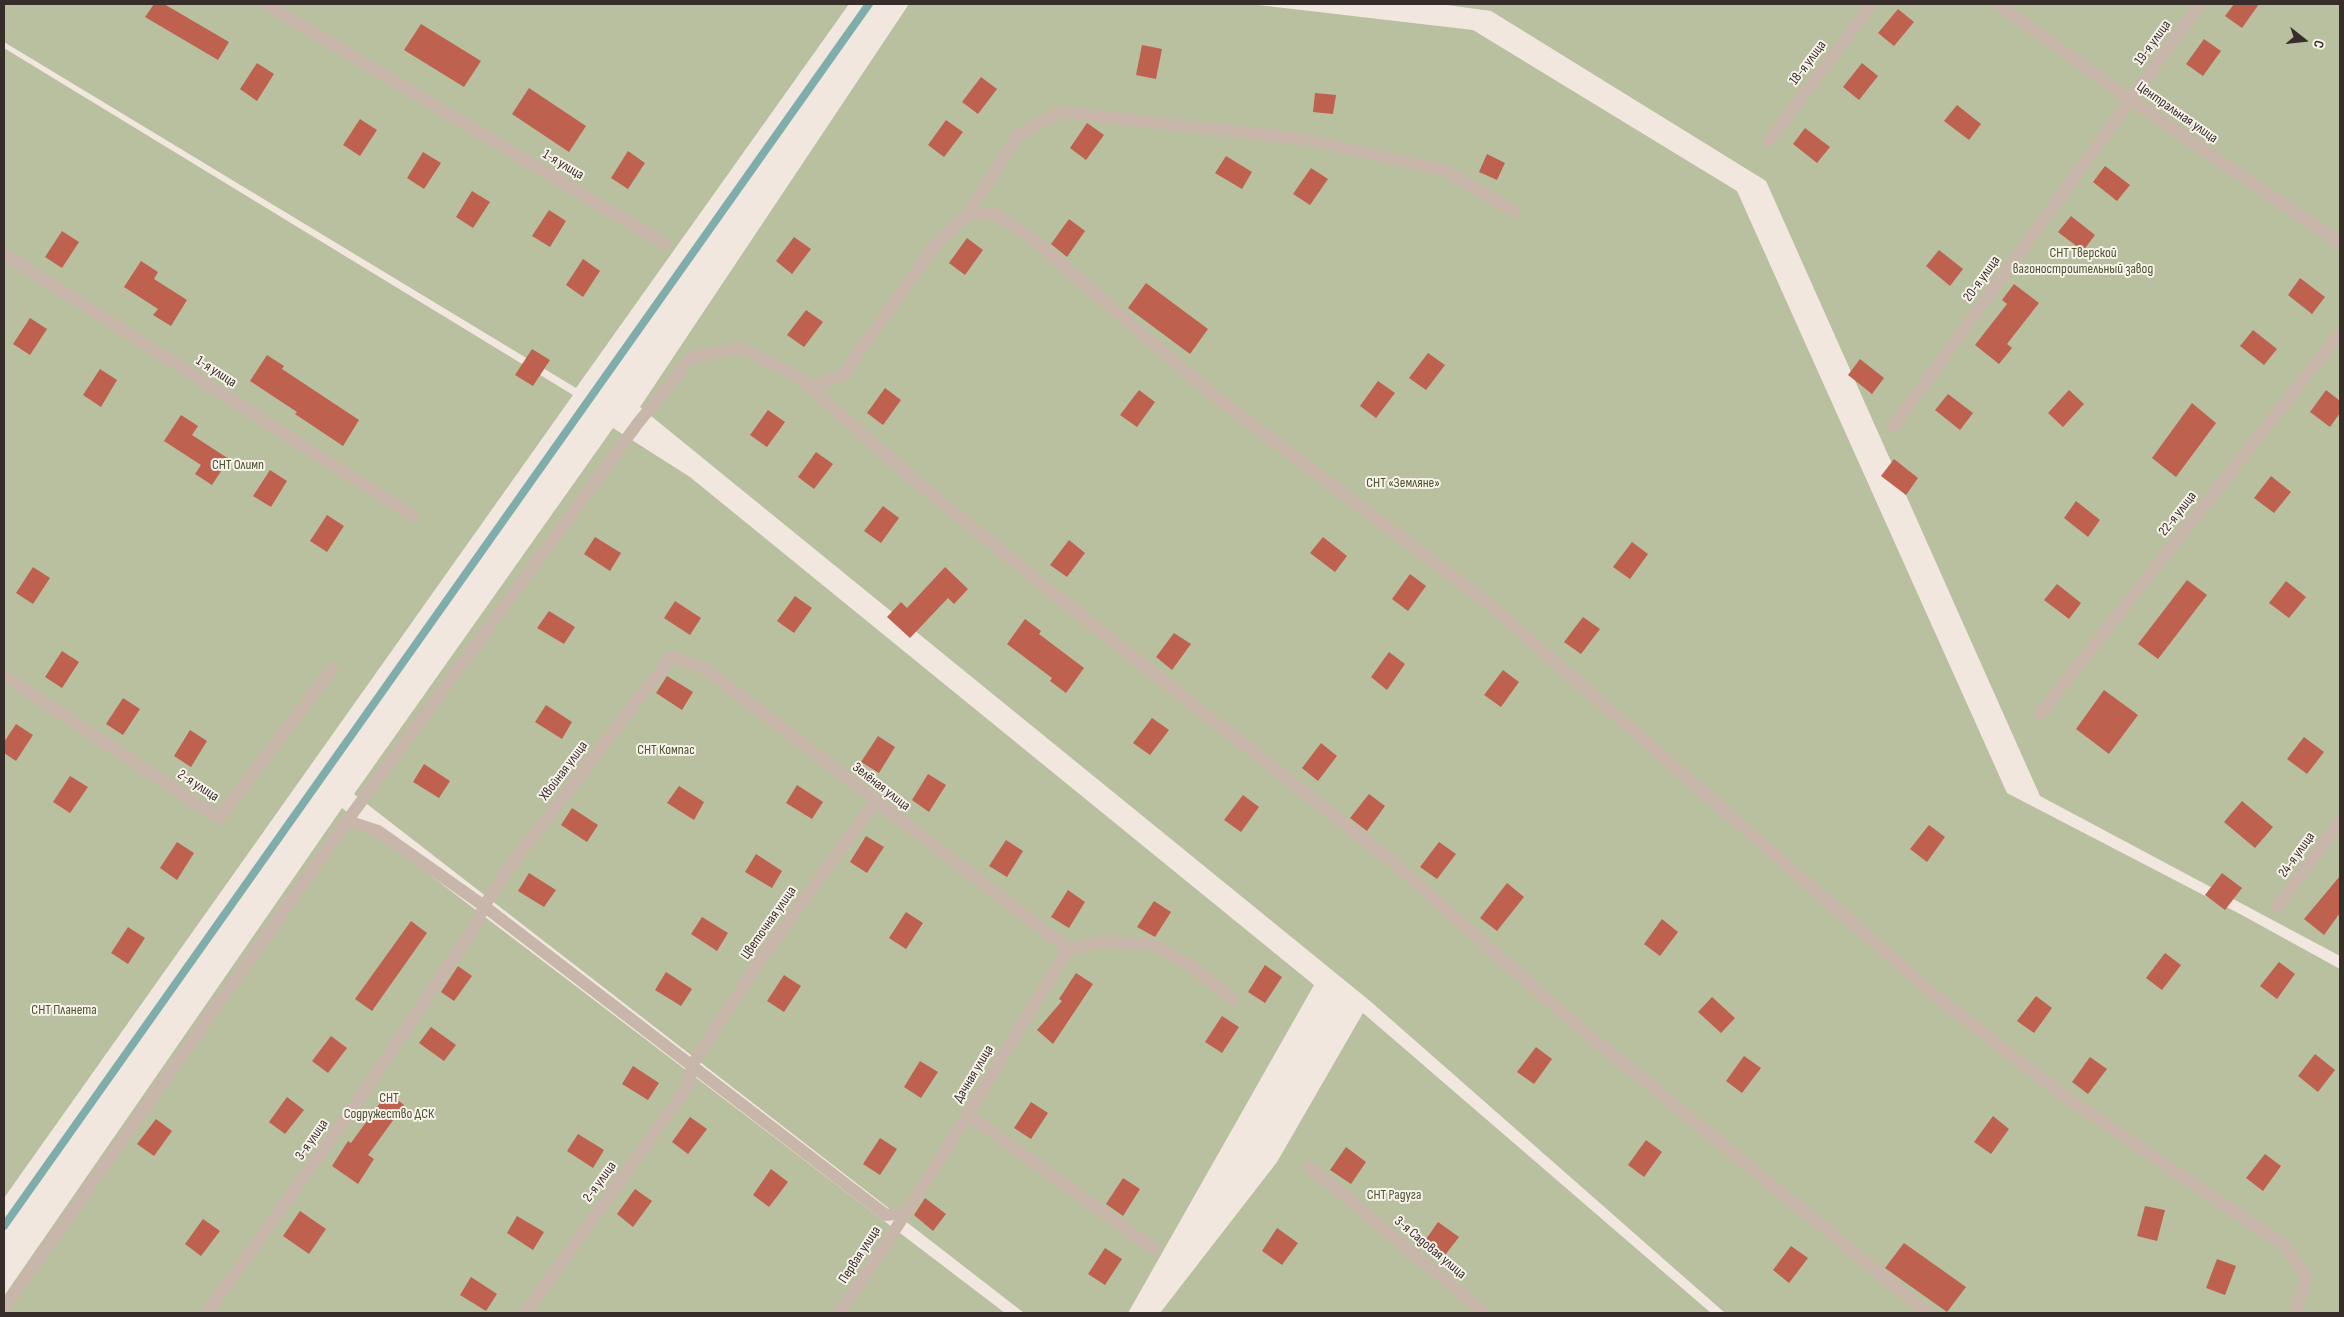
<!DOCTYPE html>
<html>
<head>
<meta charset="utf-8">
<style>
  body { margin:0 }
  #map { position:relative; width:2344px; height:1317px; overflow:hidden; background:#f2e7df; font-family:"Sofia Sans Condensed",sans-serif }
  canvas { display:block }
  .frame { position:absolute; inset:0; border:5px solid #372d2a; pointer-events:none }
  .north { position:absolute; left:2279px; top:15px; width:50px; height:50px; -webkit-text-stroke:4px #f9f2eb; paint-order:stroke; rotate:106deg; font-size:14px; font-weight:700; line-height:20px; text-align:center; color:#372d2a }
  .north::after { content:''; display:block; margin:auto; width:18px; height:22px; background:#372d2a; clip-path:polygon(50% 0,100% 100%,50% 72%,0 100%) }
</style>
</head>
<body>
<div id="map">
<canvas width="2344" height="1317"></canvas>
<div class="frame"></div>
<div class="north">С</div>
</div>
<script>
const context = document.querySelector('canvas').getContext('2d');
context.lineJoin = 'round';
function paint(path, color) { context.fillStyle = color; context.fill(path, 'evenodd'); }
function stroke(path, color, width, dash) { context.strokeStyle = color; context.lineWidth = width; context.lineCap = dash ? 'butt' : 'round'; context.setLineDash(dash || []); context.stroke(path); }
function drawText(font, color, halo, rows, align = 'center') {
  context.font = font + ' "Sofia Sans Condensed",sans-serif'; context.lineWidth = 4; context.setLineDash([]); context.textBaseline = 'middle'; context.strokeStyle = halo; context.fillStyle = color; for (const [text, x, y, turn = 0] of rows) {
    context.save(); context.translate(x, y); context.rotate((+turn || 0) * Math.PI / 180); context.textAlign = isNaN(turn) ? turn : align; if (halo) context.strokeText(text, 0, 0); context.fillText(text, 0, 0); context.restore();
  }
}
paint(new Path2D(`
  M 4,4 L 849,4 L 576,388 L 4,42 Z
  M 909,4 L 1250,4 L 1473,30 L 1737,191 L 2007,793 L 2240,914 L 2340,969 L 2340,1313 L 1725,1313 L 1370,1001 L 640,407 Z
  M 1440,4 L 2340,4 L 2340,956 L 2040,796 L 1766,181 L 1491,11 Z
  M 4,48 L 573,395 L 4,1198 Z
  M 613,428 L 690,477 L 1314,985 L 1128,1313 L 1024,1313 L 354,794 Z
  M 342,808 L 1005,1313 L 4,1313 L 4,1296 Z
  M 1363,1013 L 1711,1313 L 1160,1313 L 1277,1162 Z`), '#b8c09f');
stroke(new Path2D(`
  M 4,1226 L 869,4`), '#7fadab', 8);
paint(new Path2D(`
  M 154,4 L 164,4 L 229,42 L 218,60 L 145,17 Z
  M 2234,4 L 2259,4 L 2242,28 L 2225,16 Z
  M 1898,9 L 1914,22 L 1894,46 L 1878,33 Z
  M 421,24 L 481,61 L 464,87 L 404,50 Z
  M 2204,39 L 2221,51 L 2203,76 L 2186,64 Z
  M 1142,45 L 1162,49 L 1156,79 L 1136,75 Z
  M 257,63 L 274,74 L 257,101 L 240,89 Z
  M 1862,63 L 1878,76 L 1859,100 L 1843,87 Z
  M 981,77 L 997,89 L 978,114 L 962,102 Z
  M 529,88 L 586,126 L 569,152 L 512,114 Z
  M 1315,93 L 1336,95 L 1333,114 L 1313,112 Z
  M 1957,105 L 1981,124 L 1969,140 L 1944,121 Z
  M 360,119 L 377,130 L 360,156 L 343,145 Z
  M 946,120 L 963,132 L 944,157 L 928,145 Z
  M 1087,123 L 1104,135 L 1086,160 L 1070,148 Z
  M 1805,128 L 1830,147 L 1817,163 L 1793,144 Z
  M 628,151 L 645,163 L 628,189 L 611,178 Z
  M 423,152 L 441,163 L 424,189 L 407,178 Z
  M 1487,154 L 1505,163 L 1497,180 L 1479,172 Z
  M 1226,156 L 1252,172 L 1242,189 L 1215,173 Z
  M 2105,166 L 2130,185 L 2117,201 L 2093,182 Z
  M 1311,168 L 1328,179 L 1310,205 L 1293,194 Z
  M 472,191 L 490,202 L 473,228 L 456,217 Z
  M 549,210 L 566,221 L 550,247 L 532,236 Z
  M 2071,216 L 2095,235 L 2083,251 L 2058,232 Z
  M 1069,219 L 1085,231 L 1067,257 L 1051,244 Z
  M 62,231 L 79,242 L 62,268 L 45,257 Z
  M 794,237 L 811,249 L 792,274 L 776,261 Z
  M 967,238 L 983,250 L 965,275 L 949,263 Z
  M 1939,250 L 1963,269 L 1950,286 L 1926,266 Z
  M 583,259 L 600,271 L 583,297 L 566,285 Z
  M 141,261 L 158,272 L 154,279 L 187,300 L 171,326 L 153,315 L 158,309 L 124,287 Z
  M 2300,278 L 2325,297 L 2312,314 L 2288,295 Z
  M 1146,283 L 1208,329 L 1190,354 L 1128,308 Z
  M 2014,284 L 2039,303 L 2007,344 L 2012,348 L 1999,364 L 1975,345 L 2007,304 L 2002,300 Z
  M 806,310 L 823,322 L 804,347 L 787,335 Z
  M 30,318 L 47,329 L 30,355 L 13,344 Z
  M 2253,330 L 2277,349 L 2264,365 L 2240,346 Z
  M 532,349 L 550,360 L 533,386 L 515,375 Z
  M 1428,353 L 1445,365 L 1426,390 L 1409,378 Z
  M 267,355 L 284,366 L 282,369 L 359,420 L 343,446 L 295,414 L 297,412 L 250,381 Z
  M 1860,359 L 1884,378 L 1872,394 L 1848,375 Z
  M 100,369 L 117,380 L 101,407 L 83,395 Z
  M 1378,381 L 1395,393 L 1376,418 L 1360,406 Z
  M 885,388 L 901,400 L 883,425 L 867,413 Z
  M 1139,390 L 1155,402 L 1137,427 L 1120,415 Z
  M 2069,390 L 2084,404 L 2063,427 L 2048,413 Z
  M 2326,390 L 2340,401 L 2340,413 L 2330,427 L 2310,412 Z
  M 1948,394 L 1973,413 L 1960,430 L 1935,410 Z
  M 2192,403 L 2216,423 L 2176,477 L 2152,458 Z
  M 768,410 L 785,422 L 767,447 L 750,435 Z
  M 181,415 L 198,426 L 192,435 L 229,459 L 212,485 L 195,474 L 201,465 L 164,441 Z
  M 816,452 L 833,464 L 814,489 L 798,477 Z
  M 1894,459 L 1918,478 L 1906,495 L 1881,476 Z
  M 270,470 L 287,481 L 271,507 L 253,496 Z
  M 2271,476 L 2291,492 L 2274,513 L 2254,498 Z
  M 2076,501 L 2100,520 L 2088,537 L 2064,518 Z
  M 883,506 L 899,518 L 881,543 L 864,531 Z
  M 327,515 L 344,526 L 327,552 L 310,541 Z
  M 595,537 L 621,553 L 610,571 L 584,554 Z
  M 1323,537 L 1347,556 L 1335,572 L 1310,553 Z
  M 1069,540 L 1085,553 L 1067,577 L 1050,565 Z
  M 1632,542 L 1648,554 L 1630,579 L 1613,567 Z
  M 33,567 L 50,578 L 33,604 L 16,593 Z
  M 945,567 L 968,589 L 954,604 L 948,598 L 910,638 L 887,617 L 901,602 L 907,608 Z
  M 1410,574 L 1426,586 L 1408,611 L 1392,599 Z
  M 2187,580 L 2207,595 L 2158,659 L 2138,644 Z
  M 2286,581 L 2306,597 L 2289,618 L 2269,603 Z
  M 2057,584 L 2081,603 L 2069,619 L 2044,600 Z
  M 795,596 L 812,608 L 794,633 L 777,621 Z
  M 675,601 L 701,618 L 690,635 L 664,618 Z
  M 549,611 L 575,627 L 564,644 L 537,628 Z
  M 1583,617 L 1600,629 L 1581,654 L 1564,642 Z
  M 1025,619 L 1041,631 L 1039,634 L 1084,668 L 1066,693 L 1050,681 L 1052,678 L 1007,644 Z
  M 1174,633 L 1191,644 L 1172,670 L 1156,657 Z
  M 62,651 L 79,662 L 62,688 L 45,677 Z
  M 1389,652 L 1405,664 L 1387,690 L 1371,677 Z
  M 1503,670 L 1519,682 L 1501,707 L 1484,695 Z
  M 667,676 L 693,692 L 682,710 L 656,693 Z
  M 2104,690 L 2138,715 L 2109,754 L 2076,729 Z
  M 123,698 L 140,709 L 123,735 L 106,724 Z
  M 546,705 L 572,722 L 562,739 L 535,722 Z
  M 1152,718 L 1169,730 L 1150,755 L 1133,743 Z
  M 16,724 L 33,735 L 16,761 L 4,753 L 4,742 Z
  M 190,730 L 207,741 L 191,767 L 174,756 Z
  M 878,736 L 895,747 L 879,773 L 861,762 Z
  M 2304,737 L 2324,752 L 2307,774 L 2287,759 Z
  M 1321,743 L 1337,756 L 1318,781 L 1302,768 Z
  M 424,764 L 450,781 L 439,798 L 413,782 Z
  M 928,774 L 946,785 L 929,812 L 912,800 Z
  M 70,776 L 88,787 L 70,813 L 53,802 Z
  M 797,785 L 823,802 L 812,819 L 786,803 Z
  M 679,786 L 704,802 L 694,820 L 667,803 Z
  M 1369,794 L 1385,806 L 1367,831 L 1350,818 Z
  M 1243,795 L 1259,807 L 1241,832 L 1224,820 Z
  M 2242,801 L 2273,827 L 2255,848 L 2224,822 Z
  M 572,808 L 598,825 L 587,842 L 561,825 Z
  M 1929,825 L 1945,837 L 1927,862 L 1910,849 Z
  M 866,836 L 884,847 L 867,873 L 850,862 Z
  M 1006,840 L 1023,851 L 1007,877 L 989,866 Z
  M 177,842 L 194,853 L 177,880 L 160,868 Z
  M 1439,842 L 1456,854 L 1437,879 L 1420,867 Z
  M 756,854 L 782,871 L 772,888 L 745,872 Z
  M 529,873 L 556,890 L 544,907 L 518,891 Z
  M 2222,873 L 2242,888 L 2225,910 L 2205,895 Z
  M 2340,876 L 2340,913 L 2324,935 L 2304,919 Z
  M 1507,883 L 1524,897 L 1497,931 L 1480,918 Z
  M 1068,890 L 1085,902 L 1069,928 L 1051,917 Z
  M 1154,901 L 1171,912 L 1155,937 L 1137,927 Z
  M 906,912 L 923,923 L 906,949 L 889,938 Z
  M 702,917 L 728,933 L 717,951 L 691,934 Z
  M 1662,919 L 1678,932 L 1660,956 L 1644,944 Z
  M 411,921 L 427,933 L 372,1011 L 355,999 Z
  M 128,927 L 145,938 L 128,964 L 111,953 Z
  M 2165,953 L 2181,965 L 2162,990 L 2146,978 Z
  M 2279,962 L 2295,974 L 2277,999 L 2260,986 Z
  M 1265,965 L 1282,977 L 1265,1003 L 1248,992 Z
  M 458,966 L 472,976 L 454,1001 L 441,992 Z
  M 666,972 L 692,989 L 681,1006 L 655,990 Z
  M 1076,973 L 1093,984 L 1053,1044 L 1037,1030 L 1062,1001 L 1059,999 Z
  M 784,975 L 801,986 L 784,1012 L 767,1001 Z
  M 2036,996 L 2052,1008 L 2034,1033 L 2017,1021 Z
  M 1712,997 L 1735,1018 L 1721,1033 L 1698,1012 Z
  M 1222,1016 L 1239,1027 L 1222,1053 L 1205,1042 Z
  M 431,1027 L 456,1045 L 444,1061 L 419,1043 Z
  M 331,1036 L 347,1048 L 328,1073 L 312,1061 Z
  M 1536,1047 L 1552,1059 L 1534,1084 L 1517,1072 Z
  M 2315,1054 L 2335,1070 L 2318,1092 L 2298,1076 Z
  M 1744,1056 L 1761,1068 L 1742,1093 L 1726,1081 Z
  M 2090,1057 L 2107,1069 L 2088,1094 L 2072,1082 Z
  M 920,1061 L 938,1072 L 921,1098 L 904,1087 Z
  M 633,1066 L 659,1083 L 648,1100 L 622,1084 Z
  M 388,1092 L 404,1105 L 368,1155 L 374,1159 L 358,1184 L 332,1166 L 348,1141 L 351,1143 Z
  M 287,1097 L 304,1110 L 285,1134 L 269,1122 Z
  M 1031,1102 L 1048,1113 L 1031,1139 L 1014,1128 Z
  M 1993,1116 L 2009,1129 L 1991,1154 L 1974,1142 Z
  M 690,1117 L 707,1129 L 688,1154 L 672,1142 Z
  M 156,1119 L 172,1131 L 154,1156 L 137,1144 Z
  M 578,1134 L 604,1150 L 593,1168 L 567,1151 Z
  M 880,1138 L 897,1149 L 880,1175 L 863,1164 Z
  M 1646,1140 L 1662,1152 L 1644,1177 L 1628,1165 Z
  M 1346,1147 L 1366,1162 L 1351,1184 L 1330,1170 Z
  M 2265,1154 L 2281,1166 L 2263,1191 L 2246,1178 Z
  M 771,1169 L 788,1182 L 769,1207 L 753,1195 Z
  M 1123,1178 L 1140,1189 L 1123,1216 L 1106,1204 Z
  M 635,1189 L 652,1201 L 633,1227 L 617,1214 Z
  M 925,1198 L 946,1214 L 933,1231 L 914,1215 Z
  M 2145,1206 L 2165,1210 L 2157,1241 L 2137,1236 Z
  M 300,1211 L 326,1229 L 309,1254 L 283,1236 Z
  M 517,1216 L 544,1232 L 533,1250 L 507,1233 Z
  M 203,1219 L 220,1231 L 201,1256 L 185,1244 Z
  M 1438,1222 L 1459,1237 L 1442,1259 L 1422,1245 Z
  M 1277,1228 L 1298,1243 L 1282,1265 L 1262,1251 Z
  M 1904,1243 L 1966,1287 L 1947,1312 L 1885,1268 Z
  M 1791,1246 L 1808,1258 L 1789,1283 L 1773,1270 Z
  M 1105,1248 L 1122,1259 L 1105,1285 L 1088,1274 Z
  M 2217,1259 L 2236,1266 L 2225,1295 L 2206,1288 Z
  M 471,1277 L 497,1294 L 486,1311 L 460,1295 Z`), '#bf614f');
stroke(new Path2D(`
  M 266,4 L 665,244
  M 1998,4 L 2131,100 L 2340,243
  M 1769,141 L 1872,4
  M 967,215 L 1018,135 L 1060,112 L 1303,139 L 1447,171 L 1515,212
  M 4,254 L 413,516
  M 809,387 L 842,376 L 935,245 L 967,215 L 994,213 L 1033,239 L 1213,395 L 1484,600 L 1936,996 L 2060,1093 L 2285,1246 L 2306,1276 L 2296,1313
  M 1893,427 L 2200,4
  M 4,676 L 219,818 L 332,669
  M 2040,714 L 2340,333
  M 347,821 L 378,831 L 484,906 L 886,1215 L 905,1213
  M 2277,907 L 2340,821
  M 1068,949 L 1100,942 L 1152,944 L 1190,965 L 1232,999
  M 967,1114 L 1154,1249
  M 1310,1167 L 1485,1313
  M 4,1308 L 347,821 L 638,423 L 692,357 L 742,348 L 798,377 L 920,485 L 1114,642 L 1394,863 L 1567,1017 L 1928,1313
  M 207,1313 L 357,1102 L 476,925 L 484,906 L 510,866 L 671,657 L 706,669 L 1068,949
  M 525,1313 L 688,1086 L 692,1065 L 762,957 L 875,802
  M 839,1313 C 921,1196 993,1071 1068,949`), '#c9b6ab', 12);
drawText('14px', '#372d2a', '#f9f2eb', [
  ["19-я улица",2153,43,-54],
  ["18-я улица",1808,63,-53],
  ["Центральная улица",2177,113,35],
  ["1-я улица",563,165,31],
  ["20-я улица",1982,279,-54],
  ["1-я улица",216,372,33],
  ["22-я улица",2178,514,-52],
  ["Хвойная улица",564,771,-53],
  ["2-я улица",198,786,33],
  ["Зелёная улица",881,787,38],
  ["24-я улица",2297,855,-54],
  ["Цветочная улица",769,923,-55],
  ["Дачная улица",974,1074,-59],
  ["3-я улица",312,1140,-55],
  ["2-я улица",600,1182,-54],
  ["3-я Садовая улица",1430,1248,40],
  ["Первая улица",860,1255,-57]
]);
drawText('14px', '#4a542f', '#f9f2eb', [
  ["СНТ Тверской",2083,253],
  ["вагоностроительный завод",2083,269],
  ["СНТ Олимп",238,465],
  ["СНТ «Земляне»",1403,483],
  ["СНТ Компас",666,750],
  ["СНТ Планета",64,1010],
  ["СНТ",389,1098],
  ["Содружество ДСК",389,1114],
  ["СНТ Радуга",1394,1195]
]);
</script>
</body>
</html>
